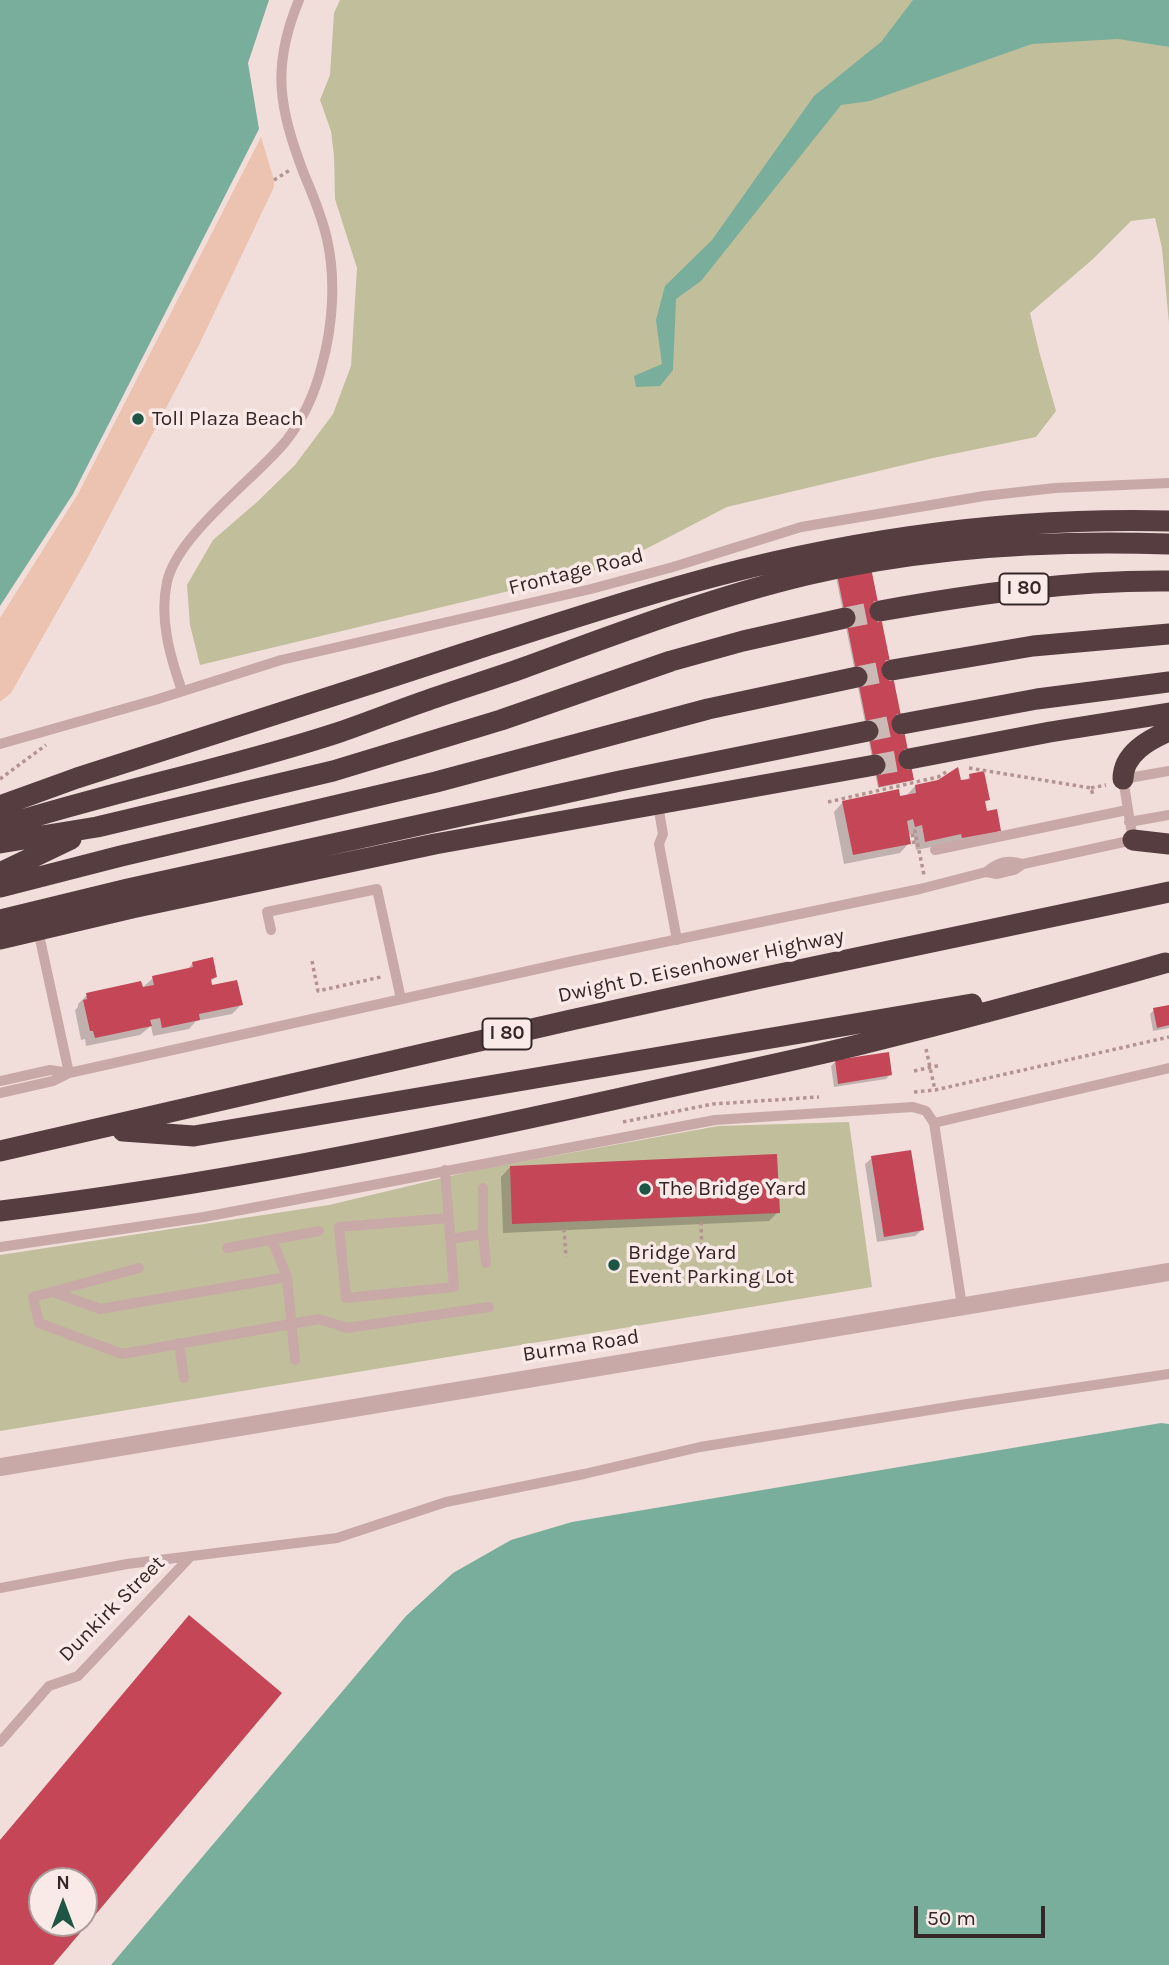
<!DOCTYPE html>
<html>
<head>
<meta charset="utf-8">
<style>
  body { margin:0 }
  #map { position:relative; width:1169px; height:1965px; overflow:hidden; background:#f1deda; font-family:Karla,sans-serif }
  canvas { display:block }
  .north { position:absolute; left:28px; top:1867px; width:70px; height:70px; box-sizing:border-box; background:#f9eae7; border:2px solid #ab9c9b; border-radius:50%; rotate:0deg; font-size:19px; font-weight:700; line-height:28px; text-align:center; color:#352728 }
  .north::after { content:''; display:block; margin:auto; width:24px; height:32px; background:#1d5645; clip-path:polygon(50% 0,100% 100%,50% 72%,0 100%) }
  .scale { position:absolute; left:914px; top:1906px; width:131px; height:32px; box-sizing:border-box; border:4px solid #352728; border-top:0; padding-left:9px; font-size:21px; line-height:24px; white-space:nowrap; color:#352728; -webkit-text-stroke:5px #f9eae7; paint-order:stroke }
</style>
</head>
<body>
<div id="map">
<canvas width="1169" height="1965"></canvas>
<div class="north">N</div>
<div class="scale">50 m</div>
</div>
<script>
const context = document.querySelector('canvas').getContext('2d');
context.lineJoin = 'round';
function paint(path, color) { context.fillStyle = color; context.fill(path, 'evenodd'); }
function stroke(path, color, width, dash) { context.strokeStyle = color; context.lineWidth = width; context.lineCap = dash ? 'butt' : 'round'; context.setLineDash(dash || []); context.stroke(path); }
function drawText(font, color, halo, rows, align = 'center') {
  context.font = font + ' Karla,sans-serif'; context.lineWidth = 7; context.setLineDash([]); context.textBaseline = 'middle'; context.strokeStyle = halo; context.fillStyle = color; for (const [text, x, y, turn = 0] of rows) {
    context.save(); context.translate(x, y); context.rotate((+turn || 0) * Math.PI / 180); context.textAlign = isNaN(turn) ? turn : align; if (halo) context.strokeText(text, 0, 0); context.fillText(text, 0, 0); context.restore();
  }
}
paint(new Path2D(`
  M 340,0 L 1169,0 L 1014,21 L 1169,47 L 1169,323 L 1162,248 L 1155,218 L 1131,221 L 1093,259 L 1030,313 L 1039,351 L 1056,411 L 1036,437 L 933,458 L 727,507 L 638,553 L 630,562 L 200,665 L 190,625 L 187,585 L 213,540 L 257,502 L 295,465 L 333,414 L 351,366 L 357,268 L 335,199 L 334,155 L 331,131 L 320,100 L 330,75 L 334,13 Z
  M 849,1122 L 872,1287 L 0,1431 L 0,1255 L 329,1205 L 476,1170 L 718,1126 Z`), '#c0be9b');
paint(new Path2D(`
  M 261,137 L 274,180 L 274,187 L 200,343 L 87,559 L 11,693 L 0,702 L 0,618 L 78,494 Z`), '#ecc2b1');
paint(new Path2D(`
  M 0,0 L 269,0 L 248,63 L 259,129 L 73,494 L 0,606 Z
  M 913,0 L 1169,0 L 1169,47 L 1118,39 L 1032,44 L 870,101 L 841,105 L 701,281 L 676,299 L 673,370 L 660,386 L 636,387 L 634,376 L 662,364 L 656,320 L 665,286 L 712,240 L 814,96 L 881,42 Z
  M 1161,1423 L 1169,1424 L 1169,1965 L 111,1965 L 406,1616 L 453,1573 L 511,1540 L 572,1522 Z`), '#7aae9c');
paint(new Path2D(`
  M 837,571 L 912,780 L 910,781 L 878,788 L 835,572 Z
  M 970,776 L 988,799 L 984,803 L 986,813 L 999,830 L 990,839 L 952,843 L 916,850 L 913,834 L 907,835 L 909,843 L 900,853 L 844,864 L 834,812 L 843,802 L 899,798 L 906,796 L 915,786 L 964,782 Z
  M 193,963 L 216,977 L 210,982 L 211,987 L 241,1005 L 232,1014 L 196,1021 L 189,1029 L 153,1036 L 151,1026 L 140,1035 L 86,1046 L 85,1039 L 81,1040 L 75,1010 L 78,1007 L 78,1004 L 87,995 L 141,989 L 153,978 L 186,971 Z
  M 1169,1007 L 1169,1028 L 1153,1031 L 1150,1014 L 1154,1010 Z
  M 835,1062 L 890,1075 L 886,1079 L 834,1087 L 831,1066 Z
  M 872,1158 L 922,1230 L 915,1236 L 877,1242 L 865,1164 Z
  M 510,1167 L 778,1212 L 769,1221 L 503,1233 L 501,1177 Z`), '#0003');
paint(new Path2D(`
  M 870,563 L 914,780 L 879,787 L 836,569 Z
  M 958,767 L 961,780 L 970,779 L 969,774 L 984,771 L 990,800 L 985,801 L 987,811 L 997,809 L 1001,831 L 962,838 L 961,834 L 925,842 L 922,825 L 915,827 L 913,819 L 907,821 L 911,844 L 853,855 L 842,801 L 899,789 L 900,796 L 916,793 L 915,785 L 938,780 Z
  M 213,957 L 217,977 L 211,979 L 212,985 L 237,980 L 243,1005 L 199,1014 L 200,1020 L 162,1028 L 160,1018 L 150,1020 L 152,1026 L 95,1038 L 93,1031 L 90,1031 L 83,1000 L 87,999 L 86,993 L 141,981 L 143,987 L 154,985 L 152,976 L 193,967 L 192,962 Z
  M 1169,1005 L 1169,1025 L 1157,1028 L 1153,1008 Z
  M 889,1052 L 892,1075 L 838,1084 L 835,1060 Z
  M 911,1150 L 924,1230 L 884,1237 L 871,1156 Z
  M 777,1154 L 780,1213 L 512,1224 L 510,1166 Z
  M 189,1615 L 282,1693 L 53,1965 L 0,1965 L 0,1840 ZM 42,1881 L 84,1881 L 84,1923 L 42,1923 Z`), '#c44657');
stroke(new Path2D(`
  M 845,618 L 880,611
  M 857,677 L 892,670
  M 868,731 L 902,724
  M 875,765 L 909,759`), '#cbb9b6', 21, [21, 10]);
stroke(new Path2D(`
  M 274,180 L 290,170
  M 969,768 L 1091,788 L 1093,795
  M 0,779 L 46,745
  M 1091,788 L 1106,785
  M 828,802 L 938,777 L 946,772
  M 914,844 L 912,832 L 915,831 L 924,875
  M 312,961 L 318,991 L 381,977
  M 926,1049 L 935,1090
  M 914,1071 L 941,1065
  M 914,1092 L 935,1090 L 1169,1037
  M 623,1122 L 713,1104 L 819,1097
  M 701,1222 L 702,1250
  M 564,1229 L 566,1257`), '#b59391', 3.5, [3.5, 3.5]);
stroke(new Path2D(`
  M 182,691 C 170,656 159,619 167,582 C 178,534 254,480 286,441 C 304,418 315,393 322,365 C 333,325 336,279 327,239 C 322,217 313,195 304,174 C 279,108 271,67 299,0
  M 0,744 L 155,700 L 281,660 L 591,589 L 673,567 L 801,527 L 984,496 L 1055,488 L 1169,483
  M 658,805 L 663,834 L 659,844 L 677,940
  M 1129,822 L 1169,815
  M 935,850 L 1127,810
  M 986,872 C 998,862 1008,859 1023,864
  M 38,930 L 69,1073
  M 271,930 L 267,912 L 377,889 L 401,999
  M 0,1081 L 50,1070 L 69,1073
  M 0,1093 L 53,1081 L 69,1073 L 573,961 L 920,889 L 986,872 L 997,874 L 1014,870 L 1023,864 L 1133,840 L 1123,779 L 1169,771
  M 934,1123 L 1169,1068
  M 445,1170 L 454,1287 L 346,1298 L 339,1227 L 449,1218
  M 483,1234 L 486,1263
  M 450,1239 L 483,1234 L 483,1188
  M 272,1240 L 287,1277
  M 0,1247 L 204,1217 L 715,1120 L 913,1107 L 926,1111 L 934,1123 L 962,1306
  M 227,1248 L 319,1231
  M 139,1268 L 33,1297 L 39,1323 L 122,1354 L 319,1319 L 347,1328 L 489,1307
  M 53,1292 L 100,1309 L 287,1277 L 295,1360
  M 179,1343 L 184,1378
  M 0,1588 L 127,1564 L 337,1538 L 446,1502 L 584,1474 L 700,1447 L 967,1404 L 1169,1374
  M 0,1742 L 49,1686 L 78,1676 L 190,1557`), '#c9a9a7', 10);
stroke(new Path2D(`
  M 0,1467 L 1169,1272`), '#c9a9a7', 18);
stroke(new Path2D(`
  M 880,611 C 975,594 1072,580 1169,581
  M 892,670 L 1033,646 L 1169,634
  M 902,724 L 1037,699 L 1169,682
  M 909,759 L 1050,732 L 1169,713
  M 1123,779 C 1123,754 1148,740 1169,731
  M 0,806 L 77,778 C 209,736 340,694 471,651 C 543,628 615,604 687,584 C 844,540 1006,517 1169,521
  M 0,827 C 112,791 228,769 340,732 C 372,721 404,708 437,697 C 466,687 495,678 523,668 C 616,634 710,598 806,575 C 925,547 1048,540 1169,544
  M 1133,840 L 1169,844
  M 0,843 L 97,827 L 333,771 L 501,720 L 671,661 L 743,641 L 845,618
  M 0,873 L 71,839
  M 0,887 L 121,856 L 436,782 L 708,709 L 857,677
  M 0,920 L 128,889 L 620,781 L 868,731
  M 0,939 L 132,908 L 435,844 L 875,765
  M 123,1131 L 194,1136 L 972,1004
  M 0,1151 L 571,1020 L 761,978 L 1169,892
  M 0,1211 C 206,1186 410,1145 612,1100 C 694,1081 776,1065 858,1045 C 961,1020 1063,992 1165,963`), '#563e40', 21);
for (const [x, y, r, color] of [
  [138,419,7,"#1d5645"],
  [645,1189,7,"#1d5645"],
  [614,1265,7,"#1d5645"]
]) { const dot = new Path2D(); dot.arc(x, y, r, 0, 2 * Math.PI); context.fillStyle = color; context.fill(dot); stroke(dot, '#f9eae7', 2.5); }
for (const [x, y, w] of [
  [1024,589,49],
  [507,1034,49]
]) { const box = new Path2D(); box.roundRect(x - w / 2, y - 15.5, w, 31, 5); context.fillStyle = '#f9eae7'; context.fill(box); stroke(box, '#352728', 2); }
drawText('bold 19px', '#352728', null, [
  ["I 80",1024,589],
  ["I 80",507,1034]
]);
drawText('21px', '#352728', '#f9eae7', [
  ["Toll Plaza Beach",152,419],
  ["The Bridge Yard",659,1189],
  ["Bridge Yard",628,1253],
  ["Event Parking Lot",628,1277]
], 'left');
drawText('21px', '#352728', '#f9eae7', [
  ["Frontage Road",576,572,-14],
  ["Dwight D. Eisenhower Highway",701,966,-12],
  ["Burma Road",581,1346,-9],
  ["Dunkirk Street",112,1609,-45]
]);
</script>
</body>
</html>
